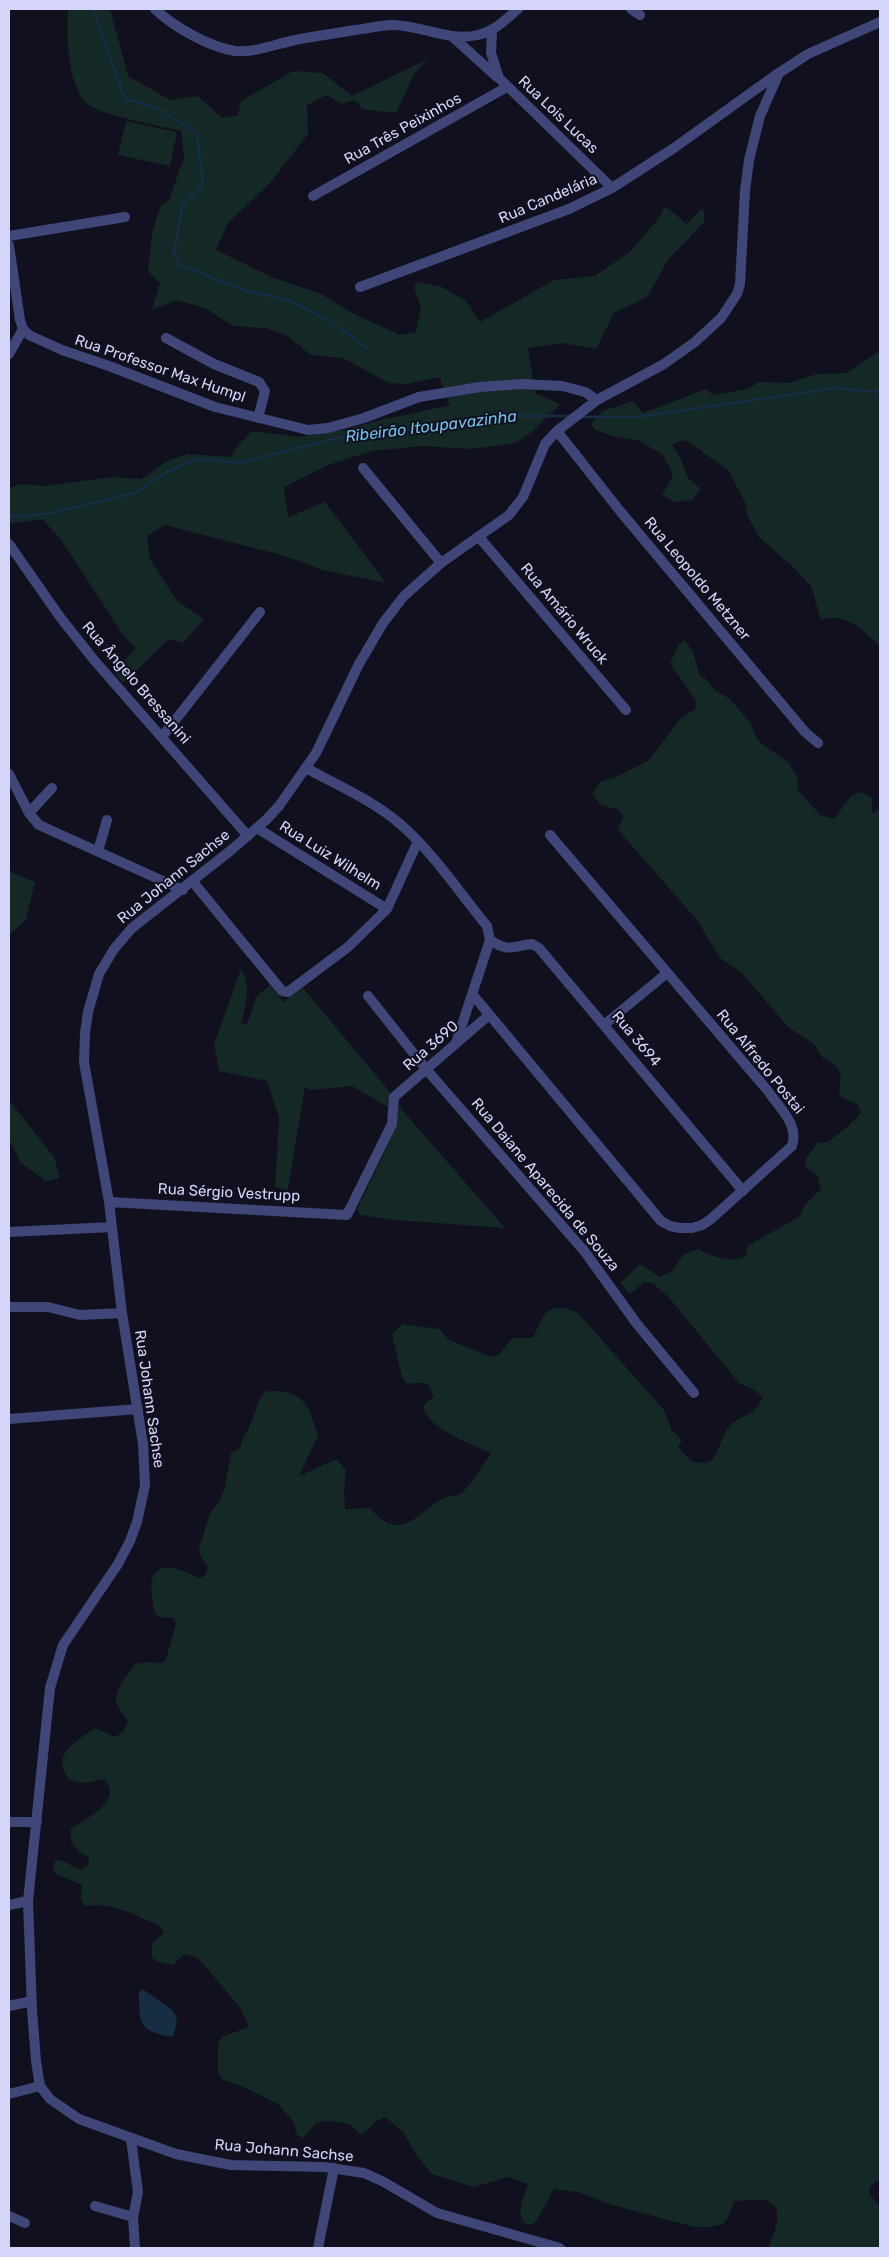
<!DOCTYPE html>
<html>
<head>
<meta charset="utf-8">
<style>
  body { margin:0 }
  #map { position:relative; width:889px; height:2257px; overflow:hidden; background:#11101f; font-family:Rubik,sans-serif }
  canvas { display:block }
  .frame { position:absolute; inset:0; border:10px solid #d4d5f9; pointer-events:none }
</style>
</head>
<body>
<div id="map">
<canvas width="889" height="2257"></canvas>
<div class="frame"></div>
</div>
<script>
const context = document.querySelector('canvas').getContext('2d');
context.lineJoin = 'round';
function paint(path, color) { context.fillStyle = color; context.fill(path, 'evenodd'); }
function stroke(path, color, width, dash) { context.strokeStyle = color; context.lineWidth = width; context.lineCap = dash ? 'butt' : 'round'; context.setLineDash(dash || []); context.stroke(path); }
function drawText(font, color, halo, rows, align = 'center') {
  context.font = font + ' Rubik,sans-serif'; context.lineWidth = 4; context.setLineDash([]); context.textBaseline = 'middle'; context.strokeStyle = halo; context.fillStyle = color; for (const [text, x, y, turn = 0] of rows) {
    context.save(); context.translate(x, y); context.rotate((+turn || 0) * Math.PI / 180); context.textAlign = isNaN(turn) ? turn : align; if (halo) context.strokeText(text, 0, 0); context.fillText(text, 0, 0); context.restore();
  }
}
paint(new Path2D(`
  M 68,9 L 110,9 L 128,76 L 170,100 L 198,96 L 222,118 L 238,115 L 241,101 L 293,71 L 323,73 L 352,96 L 428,59 L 414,74 L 396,113 L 362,109 L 355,100 L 342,104 L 326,95 L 307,105 L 308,134 L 270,183 L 228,223 L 216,250 L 274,278 L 321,294 L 354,314 L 400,335 L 416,332 L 421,308 L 414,287 L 418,282 L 440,286 L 466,301 L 480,322 L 554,280 L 595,276 L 630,252 L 658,219 L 665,206 L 687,224 L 702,208 L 704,213 L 704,222 L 668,260 L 647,297 L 614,313 L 596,349 L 563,343 L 528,348 L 535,393 L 560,404 L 533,431 L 516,443 L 472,449 L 422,446 L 372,451 L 328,465 L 284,487 L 288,517 L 325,502 L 386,583 L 323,570 L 281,555 L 165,525 L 147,536 L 150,559 L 177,601 L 204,619 L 183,643 L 169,639 L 123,683 L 114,672 L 136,648 L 123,635 L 60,538 L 42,519 L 9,524 L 9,488 L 20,484 L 46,486 L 112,477 L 142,479 L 167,461 L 187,454 L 231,457 L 236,448 L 252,431 L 299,437 L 347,429 L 377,421 L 450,405 L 439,377 L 407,384 L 389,383 L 343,358 L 311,355 L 286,335 L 266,328 L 233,326 L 207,309 L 177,300 L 152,310 L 160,283 L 148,272 L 152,233 L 160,207 L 169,200 L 184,157 L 181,131 C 161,126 97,115 85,102 C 68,83 66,34 68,9 Z
  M 126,121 L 177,132 L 170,166 L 118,155 Z
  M 880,350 L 880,646 C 861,629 847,612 821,620 L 811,586 L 792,566 L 760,538 L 748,517 L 745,502 L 728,470 L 686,440 L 672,444 L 680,457 L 688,478 L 701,489 L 692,500 L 674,502 L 662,495 L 673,475 L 663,455 L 638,440 L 616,437 L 595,430 L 591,424 L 603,411 L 633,401 L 643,413 L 706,389 L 713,395 L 747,389 L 759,382 L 789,383 L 817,374 L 847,373 Z
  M 685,640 L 693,652 L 700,676 L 706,679 L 716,691 L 730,699 L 751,724 L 756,737 L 763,745 L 788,762 L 797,776 L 798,790 L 820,815 L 834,819 L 851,796 L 861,792 L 872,798 L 872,813 L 880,809 L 880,2179 L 870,2187 L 870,2195 L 880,2206 L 880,2248 L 768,2248 C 774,2235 788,2204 763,2200 C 754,2199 743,2201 734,2201 L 728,2218 L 723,2224 L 709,2227 L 694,2227 L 609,2204 L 579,2192 L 554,2189 L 537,2220 L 531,2225 L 524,2223 C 516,2210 524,2198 528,2184 L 508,2177 L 473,2187 L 432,2174 L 418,2157 L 403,2132 L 385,2117 C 374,2120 371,2129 361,2135 L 350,2124 L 327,2121 L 316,2123 L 304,2138 L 297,2135 L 293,2121 L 278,2104 L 244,2087 L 223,2080 L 218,2073 L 218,2043 L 222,2037 L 249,2027 L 239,2006 L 197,1957 L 184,1954 L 173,1965 L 159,1962 L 152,1958 L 152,1943 L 164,1933 L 161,1927 C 136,1915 113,1902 84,1906 L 81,1899 L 82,1885 L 54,1873 L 53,1866 L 56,1860 C 66,1860 72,1868 82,1869 L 88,1865 L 89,1858 C 77,1851 68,1844 71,1829 C 86,1819 126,1799 103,1779 C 90,1782 72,1788 65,1773 C 63,1767 61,1763 63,1757 C 69,1744 84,1736 95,1728 L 115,1737 L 123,1732 L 128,1721 C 124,1716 119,1710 117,1704 C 112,1692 128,1674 135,1664 L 149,1662 L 163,1663 L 166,1659 L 176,1624 L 174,1618 L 158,1617 C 152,1610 153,1603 152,1595 C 147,1556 178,1567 200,1579 L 206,1574 L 208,1567 L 200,1555 L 199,1548 L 210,1513 L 219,1502 L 225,1488 L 231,1453 L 240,1448 C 242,1437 247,1432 251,1423 C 255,1415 257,1401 263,1394 C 267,1390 272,1391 278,1391 C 307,1393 310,1411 318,1436 L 299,1476 L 337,1459 L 346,1471 L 344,1489 L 345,1509 L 370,1508 C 399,1543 415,1516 442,1499 C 447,1496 455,1496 461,1494 C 466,1490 486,1461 491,1453 C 472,1444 427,1429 423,1406 L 434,1396 L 427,1384 C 419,1381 414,1385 406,1383 L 402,1377 L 392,1334 L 403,1324 L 439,1329 L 449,1340 L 492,1357 L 499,1355 L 512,1338 L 533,1338 C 544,1314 547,1300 577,1312 L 664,1410 L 671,1429 L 682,1440 L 678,1447 L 691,1461 C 697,1462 704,1465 710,1461 C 720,1454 720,1437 729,1427 C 741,1413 754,1418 763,1397 L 753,1389 L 739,1383 L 670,1299 L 653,1283 L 644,1282 L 630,1294 L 620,1283 L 640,1264 L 660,1277 L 672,1271 L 683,1255 L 697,1249 C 714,1256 728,1264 746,1256 L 747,1246 L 799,1217 L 805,1205 L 821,1189 L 818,1176 L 805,1166 L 805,1160 L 817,1143 L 828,1142 C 836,1136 858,1119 861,1112 L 857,1104 L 843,1098 L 839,1092 L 841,1074 L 835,1065 L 822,1057 L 814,1044 L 788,1027 L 742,973 L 720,958 L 697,920 L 618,830 L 623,817 L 619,810 L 601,805 L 592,794 L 600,782 L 614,778 L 648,761 L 681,718 L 695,709 L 696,701 L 670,664 L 679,644 Z
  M 9,871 L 35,882 L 26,920 L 9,935 Z
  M 241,969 C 252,984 245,1007 241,1024 L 247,1025 L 256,997 L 270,985 L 283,1002 L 302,987 L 390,1092 L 388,1107 L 352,1086 L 309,1090 L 305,1086 L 288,1190 L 275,1187 L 279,1118 L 267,1081 L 219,1071 L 214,1044 Z
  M 9,1100 L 54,1157 L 60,1178 L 46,1181 L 21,1163 L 9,1140 Z
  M 396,1103 L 505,1228 L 395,1220 L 361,1215 L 357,1209 L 388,1145 L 395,1124 Z`), '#142825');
paint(new Path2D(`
  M 142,1989 C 148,1992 152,1996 158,2000 C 176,2011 182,2017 172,2037 C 139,2031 139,2024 139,1992 Z`), '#162d43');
stroke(new Path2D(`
  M 93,9 L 125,99 L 161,110 L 197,134 L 203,185 L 182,206 L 174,253 L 180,265 L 247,291 L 291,301 L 339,327 L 368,349
  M 581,417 L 638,417 L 836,388 L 880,392
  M 9,517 L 47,514 L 135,493 L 168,471 L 197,459 L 240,463 L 357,433 L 414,430 L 494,416 L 569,416`), '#162d43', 2.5);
stroke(new Path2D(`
  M 155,9 C 174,27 209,47 235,51 C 253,53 273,45 291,41 C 312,36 333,34 355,30 C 367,29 380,25 392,25 C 422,25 448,42 478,35 C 495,31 505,20 518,9
  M 631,9 L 640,15
  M 492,31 L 491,53 L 499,78 L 612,188
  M 454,38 L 497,77
  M 313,196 L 507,87
  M 9,236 L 125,217
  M 9,245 L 20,320 L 23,329 L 29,335 L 62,350 L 109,366 L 215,407 L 308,430 L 328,428 L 364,418 L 419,397 L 480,387 L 521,384 L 562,386 L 585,392 L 597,400
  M 360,287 L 569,209 L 612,188 L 674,148 L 777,74
  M 166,338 L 214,364 L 259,382 L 265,391 L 258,418
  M 9,354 L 23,329
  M 557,431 L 620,511 L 805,732 L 818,743
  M 363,468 L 441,563
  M 479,537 L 626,710
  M 9,544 L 60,617 L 94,660 L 248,836
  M 162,737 L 260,612
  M 306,768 C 337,785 372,800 399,823 C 433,852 459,892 487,926 L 490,940
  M 9,774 L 29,813 L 39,825 L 183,890
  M 29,813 L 52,788
  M 257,828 L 387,909
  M 98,851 L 107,820
  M 193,882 L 282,991 L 288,992 L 348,947 L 387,909 L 418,841
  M 490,940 C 509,953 513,946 532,944 L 539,948 L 743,1191
  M 473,995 L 661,1221 L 670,1226 L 680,1228 L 692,1228 L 702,1225 L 711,1219 L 792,1146 C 799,1124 780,1109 768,1091 L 550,835
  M 368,996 L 426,1069 L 585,1252 L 637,1324 L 694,1393
  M 604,1025 L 667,973
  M 456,1043 L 490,940
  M 109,1202 L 347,1215 L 392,1124 L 394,1097 L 489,1015
  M 9,1232 L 112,1227
  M 9,1307 L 48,1307 L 80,1315 L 122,1313
  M 9,1419 L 138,1409
  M 9,1822 L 37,1822
  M 9,1905 L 28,1901
  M 9,2006 L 32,2001
  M 9,2094 L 40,2086
  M 131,2139 L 138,2192 L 133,2217 L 135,2248
  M 95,2206 L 133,2217
  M 9,2216 L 25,2223
  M 318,2248 L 334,2168
  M 560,2248 L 437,2213 L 382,2181 L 364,2173 L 324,2167 L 231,2165 L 176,2154 L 79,2119 L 50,2099 L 40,2086 L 36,2061 L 32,2010 L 28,1901 L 50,1688 L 63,1645 L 118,1564 L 130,1541 L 137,1522 L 145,1485 L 143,1444 L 122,1313 L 109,1202 L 84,1062 L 85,1033 L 88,1012 L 99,974 L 114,949 L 132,928 L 230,851 L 266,820 L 279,806 L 316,753 L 359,664 L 383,623 L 404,596 L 441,563 L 509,515 L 523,497 L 545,444 L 557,431 L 597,400 L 664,364 L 695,342 L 721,318 L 737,294 L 740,284 L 745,191 L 749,160 L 760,116 L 779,73 L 808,54 L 880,22`), '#414678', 10);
drawText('15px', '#d4d5f9', '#11101f', [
  ["Rua Lois Lucas",558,115,44],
  ["Rua Três Peixinhos",403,129,-29],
  ["Rua Candelária",548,199,-23],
  ["Rua Professor Max Humpl",160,369,19],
  ["Rua Leopoldo Metzner",697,579,50],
  ["Rua Amário Wruck",564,614,50],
  ["Rua Ângelo Bressanini",136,683,49],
  ["Rua Luiz Wilhelm",330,856,32],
  ["Rua Johann Sachse",174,877,-39],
  ["Rua 3694",636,1039,50],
  ["Rua 3690",431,1046,-41],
  ["Rua Alfredo Postai",760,1062,51],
  ["Rua Daiane Aparecida de Souza",545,1185,50],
  ["Rua Sérgio Vestrupp",229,1193,3],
  ["Rua Johann Sachse",149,1399,82],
  ["Rua Johann Sachse",284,2151,5]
]);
drawText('italic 16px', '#71c2eb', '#11101f', [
  ["Ribeirão Itoupavazinha",431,427,-7]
]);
</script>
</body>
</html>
